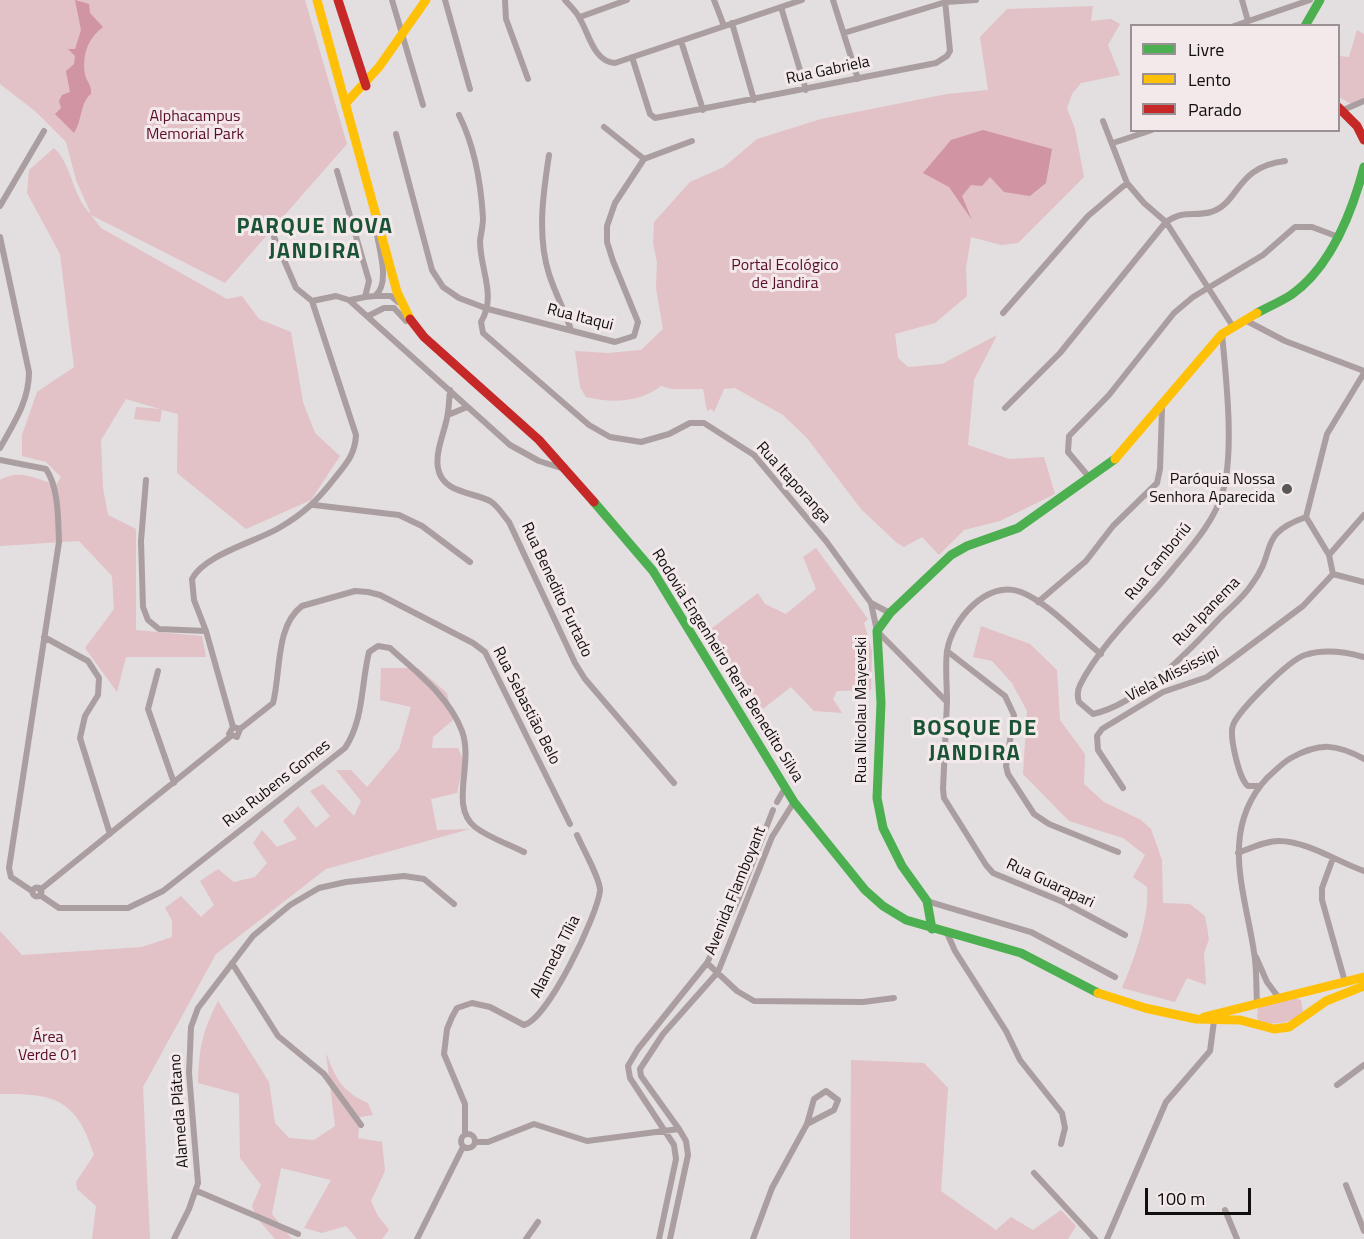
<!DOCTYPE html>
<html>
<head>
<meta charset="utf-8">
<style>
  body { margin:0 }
  #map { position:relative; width:1364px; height:1239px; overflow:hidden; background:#e3dedf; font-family:"Titillium Web",sans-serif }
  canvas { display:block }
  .legend { position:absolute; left:1130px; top:24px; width:210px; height:108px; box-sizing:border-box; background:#f3e9eb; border:2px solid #999193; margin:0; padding:8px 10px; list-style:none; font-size:18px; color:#110e0e }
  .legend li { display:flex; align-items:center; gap:12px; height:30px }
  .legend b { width:30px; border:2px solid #999193 }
  .scale { position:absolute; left:1145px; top:1188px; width:106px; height:27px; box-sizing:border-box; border:3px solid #110e0e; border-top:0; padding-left:8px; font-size:18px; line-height:21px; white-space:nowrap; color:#110e0e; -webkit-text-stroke:4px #f3e9eb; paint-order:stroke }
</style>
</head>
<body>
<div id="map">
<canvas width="1364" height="1239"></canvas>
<ul class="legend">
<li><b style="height:8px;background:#4caf50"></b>Livre</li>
<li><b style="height:8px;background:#ffc107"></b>Lento</li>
<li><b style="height:8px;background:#c62828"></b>Parado</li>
</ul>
<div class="scale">100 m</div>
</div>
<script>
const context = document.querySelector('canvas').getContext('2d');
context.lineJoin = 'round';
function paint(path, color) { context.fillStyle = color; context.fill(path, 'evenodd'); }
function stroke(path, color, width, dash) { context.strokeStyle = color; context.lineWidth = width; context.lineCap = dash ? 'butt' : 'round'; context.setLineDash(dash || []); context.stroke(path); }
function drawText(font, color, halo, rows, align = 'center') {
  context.font = font + ' "Titillium Web",sans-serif'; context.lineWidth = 6; context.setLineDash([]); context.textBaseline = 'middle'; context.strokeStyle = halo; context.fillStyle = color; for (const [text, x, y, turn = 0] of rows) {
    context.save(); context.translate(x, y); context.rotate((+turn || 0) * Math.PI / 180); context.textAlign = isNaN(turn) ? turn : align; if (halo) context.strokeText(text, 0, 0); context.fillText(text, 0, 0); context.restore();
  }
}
paint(new Path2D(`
  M 0,0 L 305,0 L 347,144 L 225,283 L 91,215 L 101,228 L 227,299 L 242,296 L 259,319 L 291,332 L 303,402 L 315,433 L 340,456 L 311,500 L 246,529 L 177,473 L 178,414 L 162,410 L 160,422 L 134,419 L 136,407 L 160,409 L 126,399 L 101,440 L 103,488 L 108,515 L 136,529 L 136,630 L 202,636 L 206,657 L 126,657 L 117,692 L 85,648 L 114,609 L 112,576 L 79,541 L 0,546 L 0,480 C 19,468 37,479 56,485 L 61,477 L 46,462 L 22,456 L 22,435 L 37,392 L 74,367 L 60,254 L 27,193 L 29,170 L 54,148 C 73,166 72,197 91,214 L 76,180 L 66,142 L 35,111 L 0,84 Z
  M 1093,6 L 1091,21 L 1111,19 L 1120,24 L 1108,45 L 1120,75 L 1081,83 L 1072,94 L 1067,108 L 1075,129 L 1084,177 L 1018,243 L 1001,245 L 971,237 L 966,268 L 967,296 L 935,323 L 895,334 L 898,358 L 908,367 L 942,364 L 997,335 L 974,380 L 968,445 L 1009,459 L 1044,457 L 1055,494 L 1000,521 L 964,530 L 939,555 L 922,537 L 904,547 L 897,543 L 861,509 L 807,438 L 783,415 L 735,388 L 724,389 L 714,412 L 711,409 L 707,411 L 703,389 L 672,389 L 661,386 C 639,403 612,403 586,397 L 580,387 L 575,351 L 608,353 L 641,350 L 663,329 L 656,288 L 657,262 L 653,243 L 654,222 L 690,182 L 724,167 L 757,139 L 821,119 L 947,94 L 988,90 L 980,37 L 1007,9 Z
  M 1357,30 L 1364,34 L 1364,99 L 1351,104 L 1339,97 L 1339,56 L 1349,57 Z
  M 816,548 L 868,619 L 864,623 L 872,651 L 871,690 L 837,691 L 833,699 L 842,713 L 814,711 L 791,687 L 755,715 L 703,635 L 758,593 L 765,604 L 786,614 L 816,589 L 803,557 Z
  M 981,626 L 1030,644 L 1057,670 L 1060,720 L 1085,754 L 1084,784 L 1104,802 L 1141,820 L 1151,829 L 1162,860 L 1163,903 L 1190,904 L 1205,916 L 1209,939 L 1204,953 L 1206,985 L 1187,978 L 1175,1002 L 1122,988 C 1134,960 1150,916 1147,887 L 1133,877 L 1145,855 L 1123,838 L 1069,821 L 1023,774 L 1027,711 L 1012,683 L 992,661 L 973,657 Z
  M 381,668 L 418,668 L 447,693 L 453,720 L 433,737 L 432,748 L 458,748 L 464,762 L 457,793 L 431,799 L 437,830 L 470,829 L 326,869 L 216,954 L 143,1087 L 150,1239 L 92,1239 L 96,1206 L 77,1189 L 76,1182 L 94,1155 C 77,1099 54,1093 0,1094 L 0,931 L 22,955 L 142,947 L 172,937 L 172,920 L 165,908 L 181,896 L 201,917 L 214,905 L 200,881 L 218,869 L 234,882 L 255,877 L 267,863 L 253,843 L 262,830 L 277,847 L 297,839 L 283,821 L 298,806 L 316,828 L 330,816 L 310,791 L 323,784 L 354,816 L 361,801 L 336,770 L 351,770 L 367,787 L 399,749 L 411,707 L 380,700 Z
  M 1294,998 L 1301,1000 L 1303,1012 C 1289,1024 1279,1024 1261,1023 L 1257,1018 L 1258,1007 Z
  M 218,1001 L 269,1082 L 275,1123 L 289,1138 L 314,1140 L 335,1126 L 326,1053 C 336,1079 341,1091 368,1103 L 373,1115 L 360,1117 L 358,1138 L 382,1142 L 385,1171 L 371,1201 L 378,1216 L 389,1230 L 382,1239 L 357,1239 L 346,1226 L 322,1233 L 304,1228 L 331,1180 L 281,1168 L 272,1214 L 292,1239 L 275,1239 L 256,1217 L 252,1206 L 261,1185 L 240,1158 L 239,1094 L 198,1083 C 199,1049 202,1032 218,1001 Z
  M 851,1060 L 924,1063 L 948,1088 L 941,1191 L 996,1230 L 1011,1217 L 1033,1230 L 1061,1210 L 1076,1226 L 1068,1239 L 850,1239 Z`), '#e2c1c7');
paint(new Path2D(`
  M 75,0 L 89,4 L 90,13 L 103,27 C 87,39 82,56 85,75 C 87,82 92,85 91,94 C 80,102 82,122 74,133 L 55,114 L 61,108 L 59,101 L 62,95 L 70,92 L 66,71 L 74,64 L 75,56 L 68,49 L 75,49 L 81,30 Z
  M 983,130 L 1052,149 L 1046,183 L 1030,196 L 1004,192 L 990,177 L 982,186 L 971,185 L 962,196 L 972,220 L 949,187 L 923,173 L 951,140 Z`), '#d094a3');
stroke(new Path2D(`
  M 392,0 L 423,105
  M 445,0 L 470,89
  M 505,0 L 506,19 L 528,79
  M 565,0 C 570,6 577,12 580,19 C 589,34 594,62 615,63 L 802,0
  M 714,0 L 724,26
  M 833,0 L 858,79
  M 1242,0 L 1248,21
  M 781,7 L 806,90
  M 580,17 L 627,0
  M 732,23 L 754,100
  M 1234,26 L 1310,0
  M 844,33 L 946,2 L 976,0
  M 681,41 L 703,110
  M 632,57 L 650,114 L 655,118 L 936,63 L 947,56 L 950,51 L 945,0
  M 1343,110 L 1364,101
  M 459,115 C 474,145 481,184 483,218 C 483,226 481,233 480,241 C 480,270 497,295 481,322 L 483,333 L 589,425 L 610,437 L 641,442 L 669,434 L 690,423 L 704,423 L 754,455 L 826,541 L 871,603 L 877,631 L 947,702 L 943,789 L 944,798 L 986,865 L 993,873 L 1063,902 L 1125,935
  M 1103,121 L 1127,183 L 1144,203 L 1166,222 L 1232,325
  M 604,127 L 644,159
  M 396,134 L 432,270 L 443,287 L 459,298 L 488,309 L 615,342 L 634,336 L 638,322 L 613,261 L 607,242 L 607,226 L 615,203 L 644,159 L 692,141
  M 1113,143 L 1152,130
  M 549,155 C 543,194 537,236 549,274 C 555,293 565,311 571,330
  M 337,171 L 369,281 L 365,297 L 350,300
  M 0,206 L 44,131
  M 0,237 L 29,372 C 29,401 14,423 0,448
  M 375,296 L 391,296 L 398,302
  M 365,297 L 375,296 C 390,284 380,252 377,235
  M 312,301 L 336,296 L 349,300 L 510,445 L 539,461 L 561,468
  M 1003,313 L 1088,216 L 1127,183
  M 368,316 L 384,308 L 394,308 L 406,321
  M 1245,320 L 1285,341 L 1364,371
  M 1222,334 C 1226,377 1235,455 1222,494 C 1214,522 1190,548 1172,570 C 1142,607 1102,642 1080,685 C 1077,691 1077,696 1079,702 L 1093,714 C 1139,704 1189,651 1220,618 C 1231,607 1244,597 1252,584 C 1278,550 1256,535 1306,517 L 1327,434 L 1364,373
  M 450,390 C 449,400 449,409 447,418 C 444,433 435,453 438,468 C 442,493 473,492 490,501 C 498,506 503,515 509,522 L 575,663 L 585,679 L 674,783
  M 1005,408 L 1060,353 L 1166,222 C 1185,209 1193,217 1211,212 C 1240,203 1235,167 1285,161
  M 448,415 L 467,407
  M 0,460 L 46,469 C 59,488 58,520 59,542 L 9,868 L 11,877 L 32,891
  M 1089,477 L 1068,452 L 1069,436 L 1109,395 L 1174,313 L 1193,297 L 1263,255 L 1295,227 L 1312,227 L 1336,236
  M 146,480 L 141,541 L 143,607 L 148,620 L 159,629 L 206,631
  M 314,505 L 399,515 L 422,526 L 470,562
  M 1306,517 L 1329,555 L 1333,574
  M 1329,555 L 1364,515
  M 1333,574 L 1364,582
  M 1038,602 L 1086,561 L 1113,526 L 1157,483 L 1160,469 L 1162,409
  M 871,603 L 890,613
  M 44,637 L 88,661 L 99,678 L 98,695 L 85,716 L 80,738 L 110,834
  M 947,651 L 1005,696 L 1014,715 L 1006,766 L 1008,774 L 1034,814 L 1049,824 L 1118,852
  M 158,671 L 148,709 L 174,783
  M 947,702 C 947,685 945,667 947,651 C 952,620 987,579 1021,592 C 1050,604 1076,634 1101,654
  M 233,727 L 206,631 L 194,600 L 192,579 C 204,555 255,542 279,528 C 303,514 317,501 334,479 C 346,464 355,455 356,435 L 312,301 L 296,288 L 274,237
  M 240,729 L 233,727 L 229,734 L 237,737 L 240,729 L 273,703 C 281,673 275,626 302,606 L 355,591 L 368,592 L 380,595 L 473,643 L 485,652 L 570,824
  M 1260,786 L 1248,786 C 1239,779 1229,736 1233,725 C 1239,710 1289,660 1305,655 C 1323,649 1346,652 1364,657
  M 1123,788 L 1098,750 L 1097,736 L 1102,729 L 1163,692 L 1207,677 L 1228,662 L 1303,606 L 1333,574
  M 777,802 L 785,788
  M 1238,853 C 1251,848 1265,841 1279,841 C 1307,841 1338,862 1364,871
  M 1333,858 L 1322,888 L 1322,900 L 1345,982
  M32.5 892a4.5 4.5 0 1 1 9 0a4.5 4.5 0 1 1-9 0Z
  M 40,890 L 231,736
  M 40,895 L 59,908 L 128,908 L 163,891 L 345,748 C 364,720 361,684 369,652 L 378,646 L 390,648 C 416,672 449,696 462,731 C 474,764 449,806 475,827 C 489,838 509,844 524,852
  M 927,901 L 1031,932 L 1115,977
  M 947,933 L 955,951 L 1006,1031 L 1020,1060 L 1062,1113 L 1065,1128 L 1061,1144
  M 1256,957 L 1267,982 L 1279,998
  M 232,963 L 278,1036 L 324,1074 L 361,1125
  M 707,963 L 737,991 L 754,1001 L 863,1002 L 894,998
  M 1257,1003 C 1256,986 1257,969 1254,952 C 1245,892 1219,830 1267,778 C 1275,771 1282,763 1291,758 C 1320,742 1337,744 1364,759
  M 1337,1085 L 1364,1065
  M461 1141a7 7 0 1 1 14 0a7 7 0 1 1-14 0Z
  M 465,1134 L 465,1104 L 444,1054 L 447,1029 L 452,1017 L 457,1008 L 472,1003 L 490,1007 L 524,1025 C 548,1019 597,916 600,891 C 601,880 582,847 577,835
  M 475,1142 L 488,1142 L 534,1124 L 587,1141 L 679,1129
  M 1034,1173 L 1095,1239
  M 1346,1185 L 1364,1231
  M 197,1191 L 298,1234
  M 1225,1210 L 1237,1239
  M 174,1239 L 189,1209 L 198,1183 L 189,1073 L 191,1027 L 198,1008 L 253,936 L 290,905 L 319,888 L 346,882 L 404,876 L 424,879 L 454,904
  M 417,1239 L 463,1147
  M 526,1239 L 538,1222
  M 659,1239 L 676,1159 L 674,1145 L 630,1078 L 628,1066 L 638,1049 L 707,963 L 738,900 L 773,810
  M 670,1239 L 688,1155 L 686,1141 L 679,1129 L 641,1076 L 640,1069 L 663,1034 L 718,972 L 772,837 L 794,802
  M 753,1239 L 772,1188 L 807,1124 L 814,1099 L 826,1091 L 838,1100 L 834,1110 L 807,1124
  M 1107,1239 L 1166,1102 L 1210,1051 L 1214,1021`), '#ab9ea1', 6);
stroke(new Path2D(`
  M 1305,26 L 1320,0
  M 1257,313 C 1268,307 1280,302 1291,295 C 1330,268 1352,212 1364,167
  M 594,502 L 653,571 L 794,802 L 865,890 L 883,906 L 906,920 L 1021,953 L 1098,993
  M 932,929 L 927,901 L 902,866 L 883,828 L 877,798 L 881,703 L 877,631 L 890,613 L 951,555 L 967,546 L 1018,528 L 1115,459`), '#4caf50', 9);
stroke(new Path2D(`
  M 317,0 L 397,292 L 410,319
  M 346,103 L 379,67 L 426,0
  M 1115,459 L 1222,334 L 1257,313
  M 1098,993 L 1145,1008 L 1196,1019 L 1240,1020 L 1274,1029 L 1289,1027 L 1326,1001 L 1364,986
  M 1204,1017 L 1364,977`), '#ffc107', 9);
stroke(new Path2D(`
  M 338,0 L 366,86
  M 1338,107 L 1357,126 L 1364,140
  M 410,319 L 424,337 L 539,440 L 594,502`), '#c62828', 9);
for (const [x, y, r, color] of [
  [1287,489,6,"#5a5757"]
]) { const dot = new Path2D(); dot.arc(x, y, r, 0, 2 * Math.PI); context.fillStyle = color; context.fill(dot); stroke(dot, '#f3e9eb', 2); }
drawText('16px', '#110e0e', '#f3e9eb', [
  ["Rua Gabriela",828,71,-12],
  ["Rua Itaqui",580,318,14],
  ["Rua Itaporanga",793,483,48],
  ["Rua Camboriú",1159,562,-51],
  ["Rua Benedito Furtado",556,590,65],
  ["Rua Ipanema",1207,612,-46],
  ["Rodovia Engenheiro Renê Benedito Silva",727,666,58],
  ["Viela Mississipi",1173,675,-27],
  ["Rua Sebastião Belo",526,706,63],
  ["Rua Nicolau Mayevski",862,710,-90],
  ["Rua Rubens Gomes",277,784,-38],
  ["Rua Guarapari",1050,884,25],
  ["Avenida Flamboyant",736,891,-68],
  ["Alameda Tília",556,957,-63],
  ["Alameda Plátano",180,1111,-94]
]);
drawText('16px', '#5a0d29', '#f3e9eb', [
  ["Alphacampus",195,117],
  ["Memorial Park",195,135],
  ["Portal Ecológico",785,266],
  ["de Jandira",785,284],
  ["Área",48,1038],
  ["Verde 01",48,1056]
]);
drawText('16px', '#110e0e', '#f3e9eb', [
  ["Paróquia Nossa",1275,480],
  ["Senhora Aparecida",1275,498]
], 'right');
context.letterSpacing = '1.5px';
drawText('bold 22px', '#1b5434', '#f3e9eb', [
  ["PARQUE NOVA",315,228],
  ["JANDIRA",315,253],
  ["BOSQUE DE",975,730],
  ["JANDIRA",975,755]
]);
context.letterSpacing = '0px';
</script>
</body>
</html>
